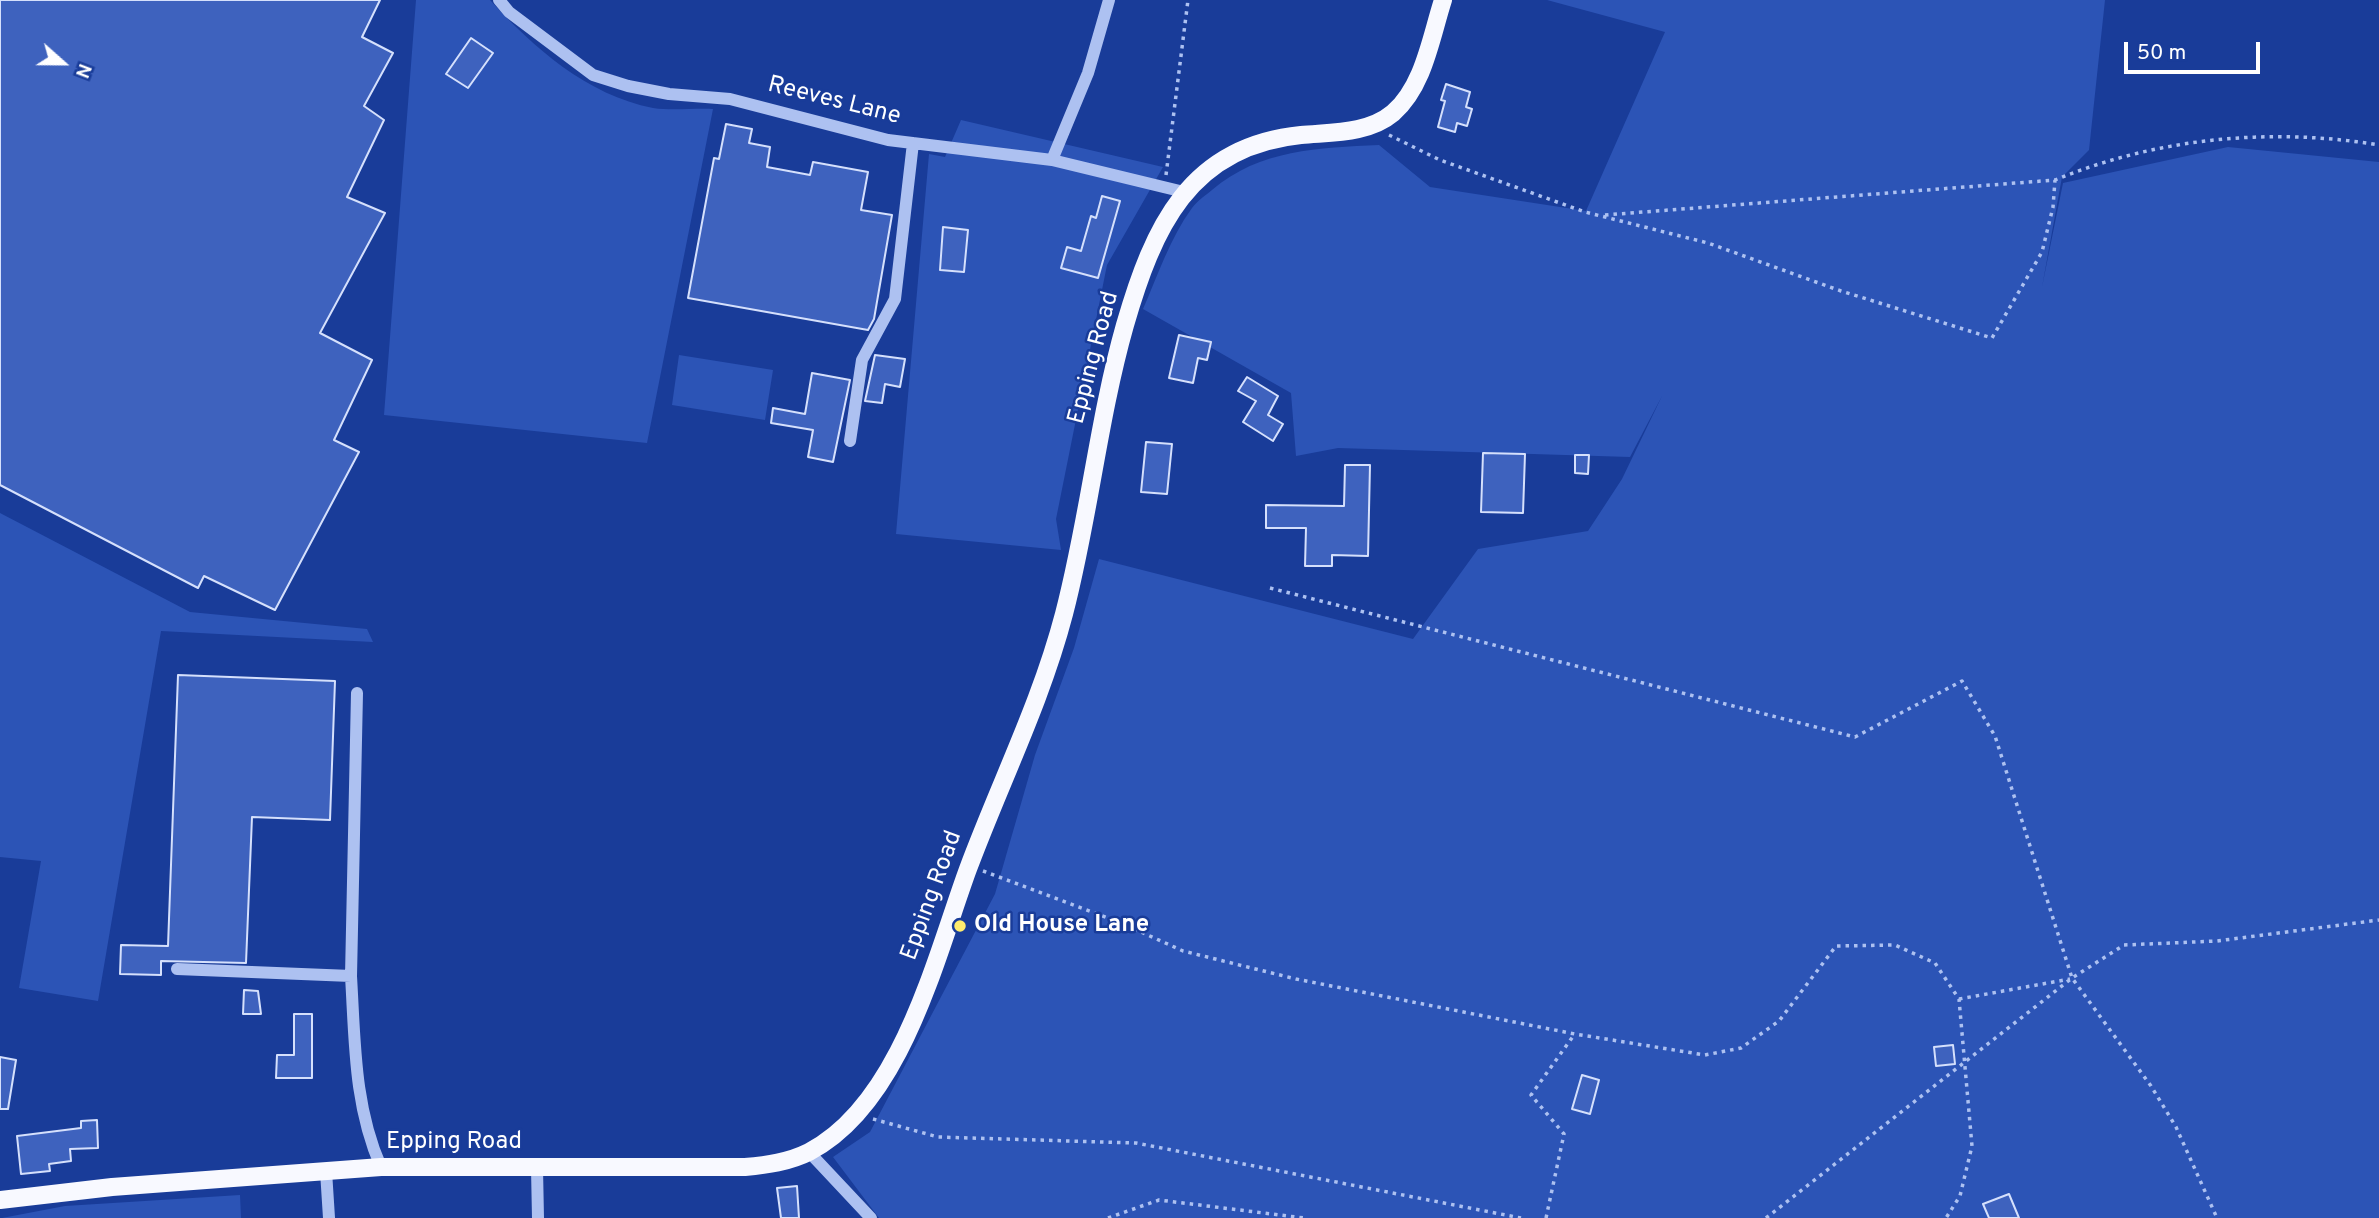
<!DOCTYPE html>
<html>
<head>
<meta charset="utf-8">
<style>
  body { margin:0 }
  #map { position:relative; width:2379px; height:1218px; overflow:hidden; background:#193c99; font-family:Overpass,sans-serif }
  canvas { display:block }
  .north { position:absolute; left:28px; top:28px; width:70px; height:70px; -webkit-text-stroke:5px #193c99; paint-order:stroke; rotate:111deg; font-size:19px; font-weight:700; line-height:28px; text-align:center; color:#fff }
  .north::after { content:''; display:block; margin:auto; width:24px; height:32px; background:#fff; clip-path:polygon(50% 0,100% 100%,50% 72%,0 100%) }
  .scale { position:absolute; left:2124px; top:42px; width:136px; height:32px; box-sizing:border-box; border:4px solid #fff; border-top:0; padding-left:9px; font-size:21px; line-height:24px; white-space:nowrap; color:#fff; -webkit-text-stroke:5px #193c99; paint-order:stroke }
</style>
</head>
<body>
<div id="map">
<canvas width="2379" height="1218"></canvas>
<div class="north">N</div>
<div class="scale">50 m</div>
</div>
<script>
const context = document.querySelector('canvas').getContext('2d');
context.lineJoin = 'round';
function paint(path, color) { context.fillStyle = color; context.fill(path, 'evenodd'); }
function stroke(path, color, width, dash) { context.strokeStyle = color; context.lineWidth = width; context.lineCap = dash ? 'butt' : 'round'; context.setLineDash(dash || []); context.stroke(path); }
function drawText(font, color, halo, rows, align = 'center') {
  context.font = font + ' Overpass,sans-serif'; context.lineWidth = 5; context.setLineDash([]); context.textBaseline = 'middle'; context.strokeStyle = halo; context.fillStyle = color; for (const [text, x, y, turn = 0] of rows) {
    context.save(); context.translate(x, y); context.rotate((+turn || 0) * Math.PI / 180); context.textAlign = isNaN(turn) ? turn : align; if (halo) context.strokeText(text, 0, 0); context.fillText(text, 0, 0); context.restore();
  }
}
paint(new Path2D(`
  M 416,0 L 490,0 C 534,48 587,95 653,108 C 672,111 694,108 713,109 L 647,443 L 384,415 Z
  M 1547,0 L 2105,0 L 2089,150 L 2062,177 L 2042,287 L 2063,183 L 2228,147 L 2379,162 L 2379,1218 L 879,1218 L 833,1157 L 870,1132 L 995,894 L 1035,755 L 1074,648 L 1099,559 L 1413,639 L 1478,549 L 1588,531 L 1622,479 L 1662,396 L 1630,457 L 1338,448 L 1296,456 L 1291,393 L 1143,309 C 1158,275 1170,238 1192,208 C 1197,201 1206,195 1212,190 C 1260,149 1319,148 1379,145 L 1430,187 L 1586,211 L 1665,32 Z
  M 961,120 L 1163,167 L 1107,265 L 1056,519 L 1061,550 L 896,534 L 929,154 L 945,157 Z
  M 679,355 L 773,370 L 765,420 L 672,405 Z
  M 0,513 L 190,612 L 367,629 L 373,642 L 161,631 L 98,1001 L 19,988 L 41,861 L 0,857 Z
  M 240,1195 L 241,1218 L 2,1218 L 65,1206 Z`), '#2c54b6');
const building = new Path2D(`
  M 0,0 L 380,0 L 362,37 L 393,53 L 364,106 L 384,120 L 347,197 L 385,213 L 320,333 L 372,360 L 334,440 L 359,452 L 275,610 L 204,576 L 198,588 L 0,485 Z
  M 471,38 L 493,53 L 468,88 L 446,74 Z
  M 1446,84 L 1470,92 L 1466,107 L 1472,109 L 1467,126 L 1457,123 L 1455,132 L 1438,127 L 1445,101 L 1441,100 Z
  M 726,124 L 752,129 L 749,143 L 770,147 L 767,167 L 810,175 L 813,162 L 868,172 L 861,210 L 892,215 L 874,319 L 868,330 L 688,298 L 714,158 L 719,159 Z
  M 1102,196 L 1120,201 L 1098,278 L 1061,268 L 1067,247 L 1081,251 L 1091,216 L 1096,218 Z
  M 943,227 L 968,230 L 964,272 L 940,270 Z
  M 1179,335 L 1211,342 L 1207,360 L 1198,358 L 1193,383 L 1169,378 Z
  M 875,355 L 905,359 L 900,387 L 885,384 L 882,403 L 865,401 Z
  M 812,373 L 850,380 L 833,462 L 808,457 L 813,430 L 771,423 L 773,408 L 805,414 Z
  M 1247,377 L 1278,396 L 1268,415 L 1283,424 L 1273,441 L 1243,422 L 1256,401 L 1238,391 Z
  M 1146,442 L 1172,444 L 1167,494 L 1141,492 Z
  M 1483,453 L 1525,454 L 1523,513 L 1481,512 Z
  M 1575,455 L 1589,455 L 1588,474 L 1575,473 Z
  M 1345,465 L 1370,465 L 1368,556 L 1332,555 L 1332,566 L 1305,566 L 1306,528 L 1266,528 L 1266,505 L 1344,506 Z
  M 178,675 L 335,681 L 330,820 L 252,817 L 246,963 L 161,961 L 161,975 L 120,974 L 121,945 L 168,946 Z
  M 244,990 L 258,991 L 261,1014 L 243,1014 Z
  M 294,1014 L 312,1014 L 312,1078 L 276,1078 L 277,1055 L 294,1055 Z
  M 1953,1045 L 1955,1064 L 1936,1066 L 1934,1047 Z
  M 0,1057 L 16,1060 L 8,1109 L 0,1109 Z
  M 1582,1075 L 1599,1080 L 1590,1114 L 1572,1109 Z
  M 97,1120 L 98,1148 L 70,1149 L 71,1161 L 49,1164 L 50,1171 L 21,1174 L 17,1136 L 81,1128 L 81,1121 Z
  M 797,1186 L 799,1218 L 781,1218 L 777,1188 Z
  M 2009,1194 L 2019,1218 L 1989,1218 L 1983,1204 Z`);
paint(building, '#3e62be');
stroke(building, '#d5e0fc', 2);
stroke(new Path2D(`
  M 1389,135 L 1440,160 L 1585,212 L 1708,243 L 1841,291 L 1992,338 L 2042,252 L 2053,207 L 2055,180
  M 1166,175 L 1188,0
  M 1605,215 L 2055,180 C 2157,138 2270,127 2379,145
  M 1270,588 L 1855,737 L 1962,681 L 1995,736 L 2072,978 L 2151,1086 L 2176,1127 L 2217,1218
  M 983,871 L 1121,923 L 1183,951 L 1296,979 L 1575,1034 L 1705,1055 L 1741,1048 L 1779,1021 L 1836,946 L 1895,945 L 1935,963 L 1959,999 L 1972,1146 L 1960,1196 L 1946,1218
  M 1959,999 L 2070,979
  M 873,1119 L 938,1137 L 1136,1143 L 1521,1218
  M 1108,1218 L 1159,1200 L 1304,1218
  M 1546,1218 L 1564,1134 L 1531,1095 L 1574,1035
  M 1766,1218 L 2072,978 L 2124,945 L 2217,941 L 2379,920`), '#adc1f1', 3.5, [3.5, 5]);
stroke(new Path2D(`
  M 499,0 L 509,12 L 593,75 L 628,86 L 669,94 L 730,99 L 888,140 L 1052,160 L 1184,192
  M 1052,160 L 1088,73 L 1109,0
  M 850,441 L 862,360 L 895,299 L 913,143
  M 177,969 L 351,976 C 355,1042 354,1106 381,1167
  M 351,976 L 357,693
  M 809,1152 L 871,1218
  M 537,1168 L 538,1218
  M 326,1171 L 329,1218`), '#adc1f1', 12);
stroke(new Path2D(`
  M 0,1200 L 112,1187 L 381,1167 L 745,1167 C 767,1165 789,1162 809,1152 C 901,1104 935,959 968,869 C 1000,783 1041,702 1064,614 C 1089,519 1098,420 1125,325 C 1153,228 1189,146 1301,135 C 1331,132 1368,134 1393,113 C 1424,86 1431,37 1443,0`), '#f8f9ff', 18);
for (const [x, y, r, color] of [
  [960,926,7,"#ffec6e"]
]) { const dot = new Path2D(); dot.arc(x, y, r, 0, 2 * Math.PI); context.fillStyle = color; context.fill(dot); stroke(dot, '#193c99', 2.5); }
drawText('24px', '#fff', '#193c99', [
  ["Reeves Lane",834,102,14],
  ["Epping Road",1095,358,-75],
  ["Epping Road",933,896,-70],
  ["Epping Road",454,1143]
]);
drawText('bold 24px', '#fff', '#193c99', [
  ["Old House Lane",974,926]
], 'left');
</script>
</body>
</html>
